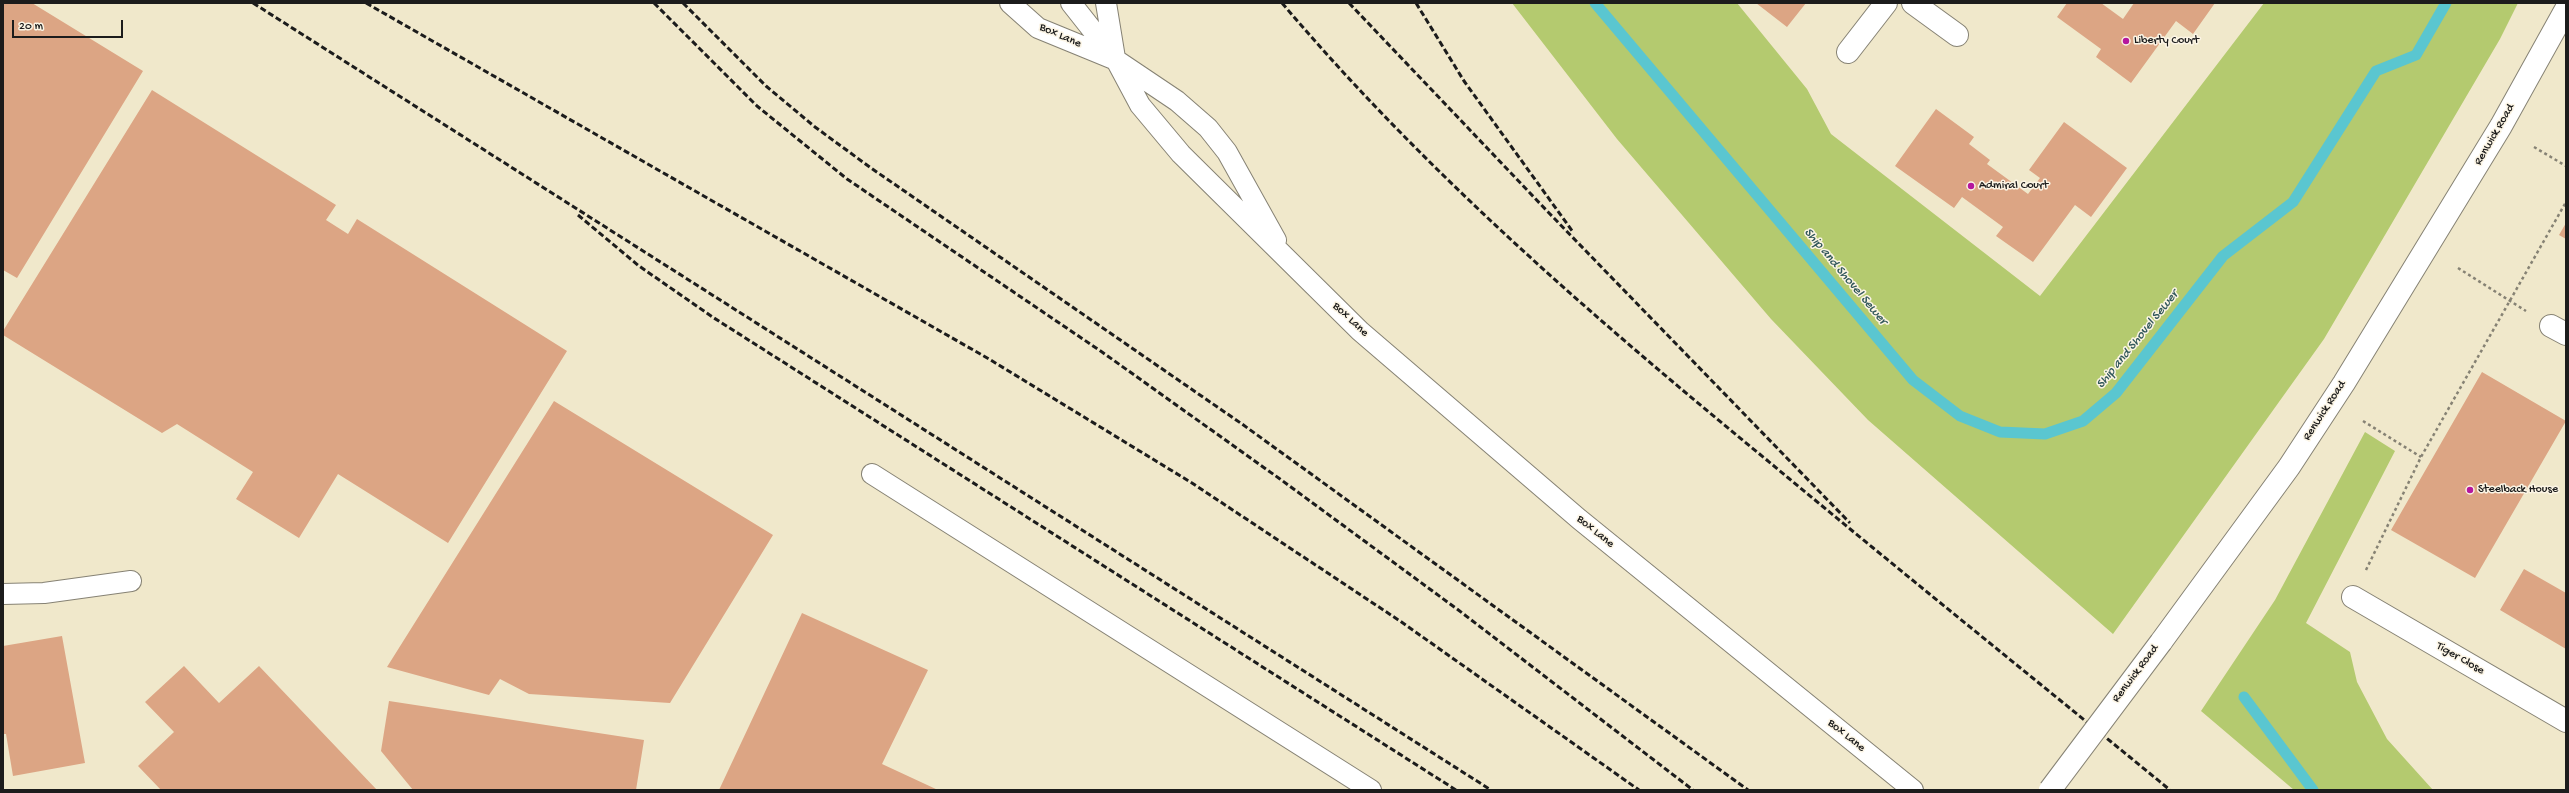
<!DOCTYPE html>
<html>
<head>
<meta charset="utf-8">
<style>
  body { margin:0 }
  #map { position:relative; width:2569px; height:793px; overflow:hidden; background:#f0e8cb; font-family:"Gochi Hand",sans-serif }
  canvas { display:block }
  .frame { position:absolute; inset:0; border:4px solid #1c1c1c; pointer-events:none }
  .scale { position:absolute; left:12px; top:20px; width:111px; height:18px; box-sizing:border-box; border:2px solid #1c1c1c; border-top:0; padding-left:5px; font-size:12px; line-height:14px; white-space:nowrap; color:#1c1c1c; -webkit-text-stroke:3px #fcf5e5; paint-order:stroke }
</style>
</head>
<body>
<div id="map">
<canvas width="2569" height="793"></canvas>
<div class="frame"></div>
<div class="scale">20 m</div>
</div>
<script>
const context = document.querySelector('canvas').getContext('2d');
context.lineJoin = 'round';
function paint(path, color) { context.fillStyle = color; context.fill(path, 'evenodd'); }
function stroke(path, color, width, dash) { context.strokeStyle = color; context.lineWidth = width; context.lineCap = dash ? 'butt' : 'round'; context.setLineDash(dash || []); context.stroke(path); }
function drawText(font, color, halo, rows, align = 'center') {
  context.font = font + ' "Gochi Hand",sans-serif'; context.lineWidth = 3; context.setLineDash([]); context.textBaseline = 'middle'; context.strokeStyle = halo; context.fillStyle = color; for (const [text, x, y, turn = 0] of rows) {
    context.save(); context.translate(x, y); context.rotate((+turn || 0) * Math.PI / 180); context.textAlign = isNaN(turn) ? turn : align; if (halo) context.strokeText(text, 0, 0); context.fillText(text, 0, 0); context.restore();
  }
}
paint(new Path2D(`
  M 1512,3 L 1737,3 L 1807,89 L 1831,134 L 2040,296 L 2264,3 L 2518,3 L 2500,39 L 2324,339 L 2113,634 L 1868,420 L 1771,319 L 1617,139 Z
  M 2365,432 L 2395,451 L 2306,623 L 2350,652 L 2357,682 L 2387,739 L 2433,790 L 2294,790 L 2201,711 L 2275,600 Z`), '#b4ca6f');
stroke(new Path2D(`
  M 1595,3 L 1913,380 L 1960,416 L 2000,432 L 2045,434 L 2083,421 L 2116,393 L 2223,256 L 2293,202 L 2376,71 L 2416,55 L 2446,3
  M 2244,697 L 2313,790`), '#5ac6d0', 11);
paint(new Path2D(`
  M 3,3 L 32,3 L 143,71 L 17,278 L 3,270 Z
  M 1756,3 L 1806,3 L 1787,27 Z
  M 2067,3 L 2101,3 L 2123,19 L 2134,3 L 2215,3 L 2193,34 L 2176,21 L 2131,83 L 2096,57 L 2101,49 L 2057,17 Z
  M 152,90 L 336,205 L 326,220 L 348,234 L 357,219 L 567,351 L 448,543 L 338,474 L 299,538 L 236,499 L 253,472 L 177,424 L 162,433 L 3,335 L 3,331 Z
  M 1936,109 L 1974,137 L 1969,144 L 1990,160 L 1987,164 L 2028,194 L 2040,178 L 2029,170 L 2064,122 L 2127,168 L 2091,217 L 2075,205 L 2033,262 L 1996,236 L 2003,227 L 1962,197 L 1954,208 L 1895,166 Z
  M 2566,223 L 2566,239 L 2559,235 Z
  M 2482,372 L 2566,421 L 2475,578 L 2391,530 Z
  M 554,401 L 773,535 L 670,703 L 529,694 L 500,679 L 489,695 L 387,667 Z
  M 2524,569 L 2566,593 L 2566,649 L 2500,610 Z
  M 802,613 L 928,670 L 882,764 L 938,790 L 719,790 Z
  M 62,636 L 85,763 L 13,776 L 6,734 L 3,734 L 3,646 Z
  M 184,666 L 219,703 L 259,666 L 377,790 L 161,790 L 138,766 L 174,732 L 145,702 Z
  M 389,701 L 644,740 L 636,790 L 413,790 L 381,751 Z`), '#dca584');
const service = new Path2D(`
  M 1010,3 L 1038,28 L 1116,60 L 1177,101 L 1208,128 L 1227,152 L 1276,240
  M 1071,3 L 1116,60 L 1140,105 L 1181,154 L 1360,331 L 1579,519 L 1913,790
  M 1106,3 L 1115,58
  M 872,474 L 1371,790
  M 3,594 L 44,593 L 131,581`);
const minor = new Path2D(`
  M 1913,3 L 1957,35
  M 1848,52 L 1886,3
  M 2551,326 L 2566,334
  M 2353,597 L 2566,721`);
const tertiary = new Path2D(`
  M 2161,642 L 2289,467 L 2344,383 L 2501,126 L 2566,9`);
stroke(service, '#868274', 22);
stroke(minor, '#868274', 24);
stroke(tertiary, '#868274', 24);
stroke(new Path2D(`
  M 2534,147 L 2566,166
  M 2458,268 L 2526,311
  M 2363,421 L 2421,457
  M 2366,570 L 2421,457 L 2566,202`), '#868274', 2.5, [3, 3]);
stroke(service, '#fff', 20);
stroke(minor, '#fff', 22);
stroke(tertiary, '#fff', 22);
stroke(new Path2D(`
  M 253,3 L 1491,790
  M 366,3 L 989,359 L 1192,483 L 1400,621 L 1639,790
  M 654,3 L 757,106 L 847,179 L 1102,352 L 1280,479 L 1457,609 L 1693,790
  M 683,3 L 766,86 L 815,127 L 871,168 L 1242,424 L 1748,790
  M 1282,3 C 1428,175 1594,318 1768,461 C 1901,572 2036,680 2170,790
  M 1349,3 L 1549,213 L 1850,523
  M 1416,3 L 1464,81 L 1573,232
  M 578,215 L 639,266 L 714,318 L 1456,790`), '#1c1c1c', 3, [6, 3]);
const tertiaryBridge = new Path2D(`
  M 2050,790 L 2161,642`);
stroke(tertiaryBridge, '#868274', 24, []);
stroke(tertiaryBridge, '#fff', 22);
for (const [x, y, r, color] of [
  [2126,41,4,"#b5179e"],
  [1971,186,4,"#b5179e"],
  [2470,490,4,"#b5179e"]
]) { const dot = new Path2D(); dot.arc(x, y, r, 0, 2 * Math.PI); context.fillStyle = color; context.fill(dot); stroke(dot, '#fcf5e5', 1.5); }
drawText('12px', '#1c1c1c', '#fcf5e5', [
  ["Box Lane",1060,36,24],
  ["Renwick Road",2495,135,-60],
  ["Box Lane",1350,320,43],
  ["Renwick Road",2325,411,-57],
  ["Box Lane",1595,532,39],
  ["Tiger Close",2460,659,30],
  ["Renwick Road",2136,674,-53],
  ["Box Lane",1846,736,39]
]);
drawText('12px', '#1c1c1c', '#fcf5e5', [
  ["Liberty Court",2134,41],
  ["Admiral Court",1979,186],
  ["Steelback House",2478,490]
], 'left');
drawText('italic 13px', '#32585b', '#fcf5e5', [
  ["Ship and Shovel Sewer",1845,277,50],
  ["Ship and Shovel Sewer",2138,340,-51]
]);
</script>
</body>
</html>
